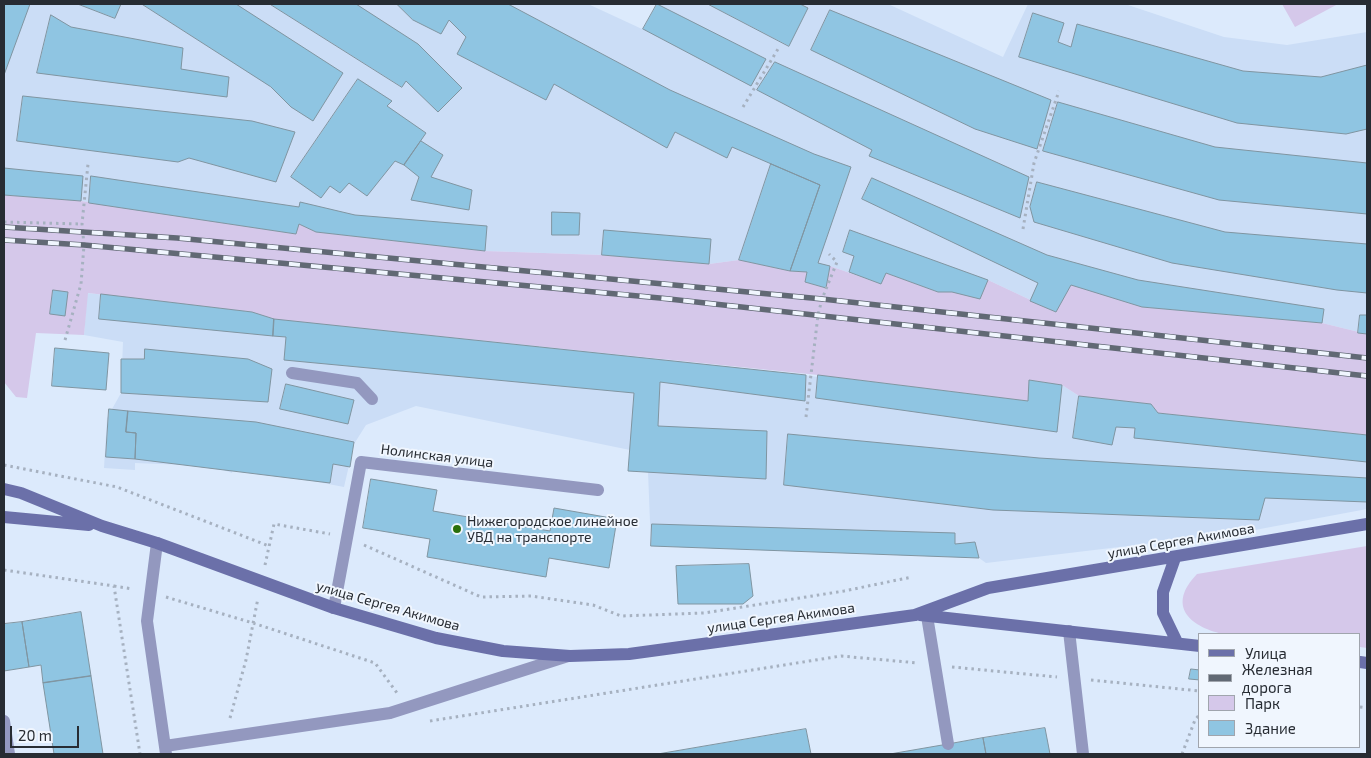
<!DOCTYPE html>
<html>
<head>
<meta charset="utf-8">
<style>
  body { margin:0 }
  #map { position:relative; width:1371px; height:758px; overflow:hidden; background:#dceafc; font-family:"Exo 2",sans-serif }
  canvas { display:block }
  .frame { position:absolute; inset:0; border:5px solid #272c33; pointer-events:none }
  .legend { position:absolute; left:1198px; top:633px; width:162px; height:115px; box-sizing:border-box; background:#f0f6fe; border:1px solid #a0a5ad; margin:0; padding:6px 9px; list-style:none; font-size:15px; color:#272c33 }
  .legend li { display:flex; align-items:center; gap:10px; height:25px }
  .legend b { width:25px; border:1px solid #a0a5ad }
  .scale { position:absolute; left:10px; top:726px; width:69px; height:22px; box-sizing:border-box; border:2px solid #272c33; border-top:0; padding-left:6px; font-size:15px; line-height:18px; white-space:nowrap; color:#272c33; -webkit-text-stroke:4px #f0f6fe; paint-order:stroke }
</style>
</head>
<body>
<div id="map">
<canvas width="1371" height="758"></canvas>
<div class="frame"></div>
<ul class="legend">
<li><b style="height:6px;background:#6b70a9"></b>Улица</li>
<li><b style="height:6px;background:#616974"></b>Железная дорога</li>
<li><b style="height:14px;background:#d5c8ea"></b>Парк</li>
<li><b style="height:14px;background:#8fc5e2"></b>Здание</li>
</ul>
<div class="scale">20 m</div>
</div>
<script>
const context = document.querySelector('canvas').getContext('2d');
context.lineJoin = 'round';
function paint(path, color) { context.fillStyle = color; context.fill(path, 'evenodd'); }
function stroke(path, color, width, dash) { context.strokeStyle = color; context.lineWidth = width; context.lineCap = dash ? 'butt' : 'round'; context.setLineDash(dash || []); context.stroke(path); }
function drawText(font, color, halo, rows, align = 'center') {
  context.font = font + ' "Exo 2",sans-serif'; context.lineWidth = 4; context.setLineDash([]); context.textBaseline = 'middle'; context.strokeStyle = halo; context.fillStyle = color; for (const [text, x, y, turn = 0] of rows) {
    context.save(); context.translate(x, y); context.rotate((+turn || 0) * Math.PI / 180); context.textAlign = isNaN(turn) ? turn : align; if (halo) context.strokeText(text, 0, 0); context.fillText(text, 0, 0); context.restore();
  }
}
paint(new Path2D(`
  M 4,4 L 588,4 L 642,29 L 657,4 L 888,4 L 1003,57 L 1028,4 L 1125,4 L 1224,37 L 1287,45 L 1367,32 L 1367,334 L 1322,323 L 1142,307 L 1056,312 L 988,280 L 980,299 L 952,292 L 938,292 L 886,273 L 881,284 L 830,266 L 826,288 L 805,282 L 807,273 L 739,260 L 709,264 L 602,255 L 485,251 L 316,232 L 300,224 L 296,234 L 81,201 L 4,195 Z
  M 87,293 L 1028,401 L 1029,380 L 1062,385 L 1079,396 L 1151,404 L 1158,413 L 1367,436 L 1367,509 L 1244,532 L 986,563 L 979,558 L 651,546 L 648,472 L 628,471 L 630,450 L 416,406 L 366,425 L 354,444 L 344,487 L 234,466 L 232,473 L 212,466 L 185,465 L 135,463 L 135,470 L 104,468 L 107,418 L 121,393 L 123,342 L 84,335 Z`), '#cbddf6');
paint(new Path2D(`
  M 1282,4 L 1338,4 L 1295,27 Z
  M 4,195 L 81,201 L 296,234 L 299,224 L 316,232 L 485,251 L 602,255 L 709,264 L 739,260 L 790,271 L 807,272 L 805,282 L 825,288 L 830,266 L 881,284 L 886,273 L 938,292 L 952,292 L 988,280 L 1056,312 L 1071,285 L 1142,307 L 1322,323 L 1367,334 L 1367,435 L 1158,413 L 1151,404 L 1079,396 L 1062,385 L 1030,380 L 1028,401 L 818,375 L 274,319 L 252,312 L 88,293 L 84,335 L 36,333 L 27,398 L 16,397 L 4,382 Z
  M 1367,546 L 1367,648 L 1360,647 L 1360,634 L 1223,634 C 1188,626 1167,605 1197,574 Z`), '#d5c8ea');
const building = new Path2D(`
  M 4,4 L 30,4 L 4,75 Z
  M 78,4 L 121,4 L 115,18 Z
  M 142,4 L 236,4 L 343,73 L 313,121 L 291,107 L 271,87 Z
  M 270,4 L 356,4 L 418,44 L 462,88 L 438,112 L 406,81 L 402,87 Z
  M 397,4 L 508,4 L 670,90 L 814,154 L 851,167 L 818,263 L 830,266 L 826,288 L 805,282 L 807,272 L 790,271 L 820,185 L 732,147 L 727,158 L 675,132 L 667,148 L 554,84 L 546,100 L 457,54 L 466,37 L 449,20 L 441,34 L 413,20 Z
  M 657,4 L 766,59 L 751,86 L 643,29 Z
  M 708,4 L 800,4 L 808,8 L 789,46 Z
  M 830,10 L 1051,100 L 1037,149 L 975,129 L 811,50 Z
  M 1033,13 L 1064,23 L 1058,42 L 1071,47 L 1077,24 L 1243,71 L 1321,77 L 1367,65 L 1367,129 L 1346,134 L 1237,123 L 1019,57 Z
  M 51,15 L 71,27 L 183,48 L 181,69 L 229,77 L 227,97 L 37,73 Z
  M 775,62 L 1029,177 L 1020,218 L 869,156 L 872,150 L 757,90 Z
  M 358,79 L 392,101 L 387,106 L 426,133 L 404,165 L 395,161 L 367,196 L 349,183 L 340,193 L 330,186 L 321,198 L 291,177 Z
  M 23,96 L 252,121 L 295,132 L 276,182 L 189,158 L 178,162 L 17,141 Z
  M 1058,102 L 1215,147 L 1367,163 L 1367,214 L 1219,200 L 1043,151 Z
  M 421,141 L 443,155 L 431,177 L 472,190 L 469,210 L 411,200 L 419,177 L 404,165 Z
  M 771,164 L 820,185 L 790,271 L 739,260 Z
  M 4,168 L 83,176 L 81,201 L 4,195 Z
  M 91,176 L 299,207 L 300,202 L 355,215 L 487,226 L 485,251 L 316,232 L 299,224 L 296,234 L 89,203 Z
  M 872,178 L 1047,255 L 1138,280 L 1324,309 L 1322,323 L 1142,307 L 1071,285 L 1056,312 L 1030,301 L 1038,283 L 862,199 Z
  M 1037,182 L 1225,232 L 1367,244 L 1367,293 L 1337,290 L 1172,263 L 1034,222 L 1030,207 Z
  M 552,212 L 580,213 L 579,235 L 552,235 Z
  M 604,230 L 711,239 L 709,264 L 602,255 Z
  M 850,230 L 988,280 L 980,299 L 952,292 L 938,292 L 886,273 L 881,284 L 849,272 L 854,256 L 843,252 Z
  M 53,290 L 68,292 L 65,316 L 50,314 Z
  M 101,294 L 252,312 L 274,319 L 273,336 L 99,319 Z
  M 1360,315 L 1367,315 L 1367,334 L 1358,333 Z
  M 274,319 L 806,375 L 805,401 L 660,382 L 658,426 L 767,431 L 766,479 L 628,471 L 634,393 L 284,360 L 286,337 L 273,336 Z
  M 55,348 L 109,353 L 106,390 L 52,386 Z
  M 145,349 L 248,359 L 272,369 L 268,402 L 121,393 L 121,359 L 144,359 Z
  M 818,375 L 1028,401 L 1029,380 L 1062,385 L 1057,432 L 816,398 Z
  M 286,384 L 354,400 L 348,424 L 280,409 Z
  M 1079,396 L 1151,404 L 1158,413 L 1367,435 L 1367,462 L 1134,438 L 1135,428 L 1116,427 L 1112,445 L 1073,438 Z
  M 109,409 L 128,411 L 126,432 L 136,433 L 135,459 L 106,457 Z
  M 128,411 L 256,422 L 354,442 L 350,467 L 333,464 L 330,483 L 135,459 L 136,433 L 126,432 Z
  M 788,434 L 1039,458 L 1367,478 L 1367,502 L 1265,498 L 1259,520 L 993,510 L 784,485 Z
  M 371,479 L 437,490 L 433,511 L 550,531 L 554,508 L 617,519 L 609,568 L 549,558 L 546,577 L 427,557 L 430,539 L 363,528 Z
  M 652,524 L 955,533 L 955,544 L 975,542 L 979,558 L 651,546 Z
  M 749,564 L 753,596 L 743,604 L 678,604 L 676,566 Z
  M 81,612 L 91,676 L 43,683 L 41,665 L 29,667 L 22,622 Z
  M 22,622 L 29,667 L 4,671 L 4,624 Z
  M 1191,669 L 1200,670 L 1200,680 L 1189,679 Z
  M 91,676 L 103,754 L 54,754 L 43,683 Z
  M 1045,728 L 1050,754 L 986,754 L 983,738 Z
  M 806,729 L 811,754 L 658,754 Z
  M 983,738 L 986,754 L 890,754 L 948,744 Z`);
paint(building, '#8fc5e2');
stroke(building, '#8095a1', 1);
stroke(new Path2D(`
  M 743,107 L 778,49
  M 4,222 L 82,224
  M 1023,229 L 1034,163 L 1059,91
  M 65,340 L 81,284 L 84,245 L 82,224 L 88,164
  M 806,417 L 818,315 L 822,299 L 837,262 L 829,254
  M 4,465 L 117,487 L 269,546
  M 364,545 L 481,597 L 531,596 L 593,605 L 621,616 L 704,613 L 844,591 L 912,577
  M 265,565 L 274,524 L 330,534
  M 4,570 L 114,586 L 140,754
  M 114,586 L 133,589
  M 166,597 L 253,623 L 375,663 L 397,693
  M 952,667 L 1057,677
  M 1091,680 L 1200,691
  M 1360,707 L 1367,708
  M 230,718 L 246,660 L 258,598
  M 430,721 L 841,656 L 918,663
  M 1182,754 L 1195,720 L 1200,714`), '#a6b1c0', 3, [2.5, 4]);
stroke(new Path2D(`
  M 292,373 L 357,383 L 372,399
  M 334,608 L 361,462 L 598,490
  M 927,616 L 948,744
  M 1069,631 L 1083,754
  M 4,721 L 9,754`), '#9398bf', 12);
stroke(new Path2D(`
  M 157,543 L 147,621 L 166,754
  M 165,746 L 390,713 L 568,656`), '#9398bf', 12);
stroke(new Path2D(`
  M 4,489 L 21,493 L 102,526 L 157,543 L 334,608 L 436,638 L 503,651 L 570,656 L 629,654 L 915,615 L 988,588 L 1367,524
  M 4,517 L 89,525
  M 1175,558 L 1163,592 L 1163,613 L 1177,642
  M 920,615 L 1200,646
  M 1360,662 L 1367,663`), '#6b70a9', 12);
const rail = new Path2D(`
  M 4,227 L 177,238 L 822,299 L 1367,358
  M 4,240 L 84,245 L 660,298 L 1367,376`);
stroke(rail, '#616974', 5.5);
stroke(rail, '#f0f6fe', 4, [11]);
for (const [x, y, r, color] of [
  [457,529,5,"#2a6f0b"]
]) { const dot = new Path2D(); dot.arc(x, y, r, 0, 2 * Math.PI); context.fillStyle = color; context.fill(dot); stroke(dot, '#f0f6fe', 2); }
drawText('14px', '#272c33', '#f0f6fe', [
  ["Нолинская улица",437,456,7],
  ["улица Сергея Акимова",1181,541,-10],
  ["улица Сергея Акимова",388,606,16],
  ["улица Сергея Акимова",781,618,-8]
]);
drawText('14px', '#272c33', '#f0f6fe', [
  ["Нижегородское линейное",467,521],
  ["УВД на транспорте",467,537]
], 'left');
</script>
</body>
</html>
